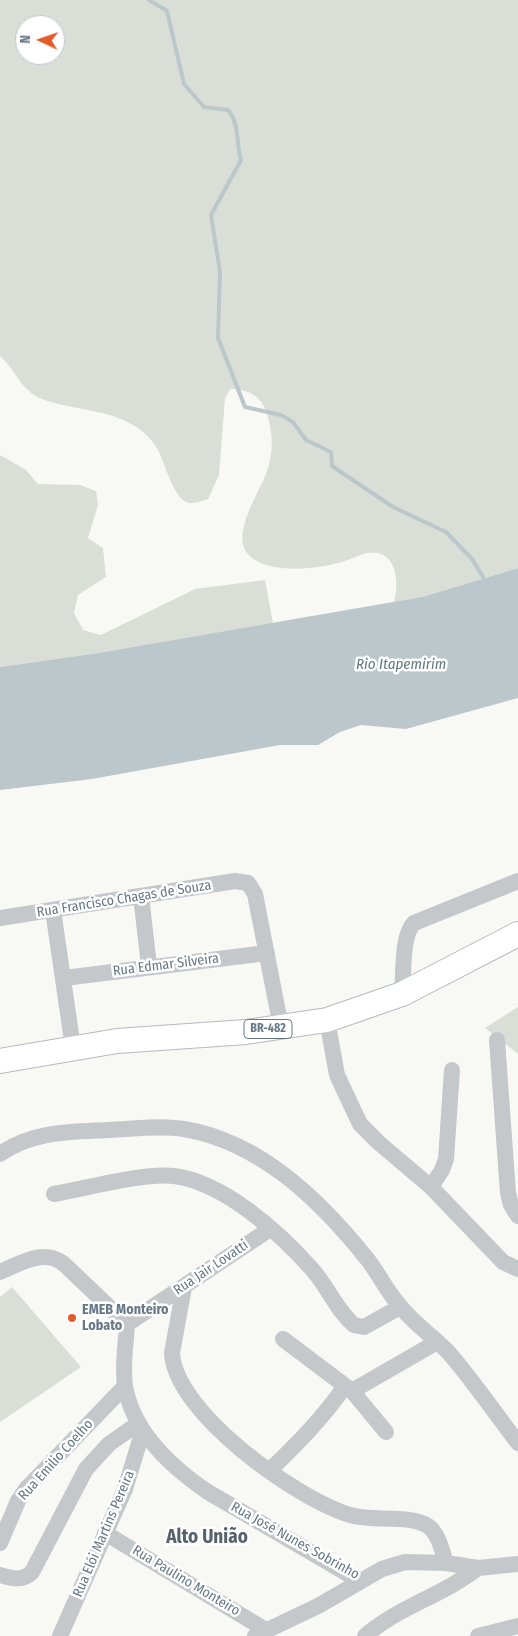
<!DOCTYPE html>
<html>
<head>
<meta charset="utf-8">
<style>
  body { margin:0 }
  #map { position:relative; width:518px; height:1636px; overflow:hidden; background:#f8f8f5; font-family:"Fira Sans Condensed",sans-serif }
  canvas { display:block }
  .north { position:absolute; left:15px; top:15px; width:50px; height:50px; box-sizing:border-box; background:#fff; border:1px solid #c2c9cf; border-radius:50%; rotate:273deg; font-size:14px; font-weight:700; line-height:20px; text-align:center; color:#677886 }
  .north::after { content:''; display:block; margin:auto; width:18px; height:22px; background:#e35a2b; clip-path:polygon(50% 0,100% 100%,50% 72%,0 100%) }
</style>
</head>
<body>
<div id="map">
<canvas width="518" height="1636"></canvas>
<div class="north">N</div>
</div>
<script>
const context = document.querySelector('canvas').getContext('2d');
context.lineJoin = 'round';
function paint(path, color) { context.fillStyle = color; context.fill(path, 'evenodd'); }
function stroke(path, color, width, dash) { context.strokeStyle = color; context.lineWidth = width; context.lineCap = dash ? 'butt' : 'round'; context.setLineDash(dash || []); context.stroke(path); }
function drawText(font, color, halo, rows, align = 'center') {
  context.font = font + ' "Fira Sans Condensed",sans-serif'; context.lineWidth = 5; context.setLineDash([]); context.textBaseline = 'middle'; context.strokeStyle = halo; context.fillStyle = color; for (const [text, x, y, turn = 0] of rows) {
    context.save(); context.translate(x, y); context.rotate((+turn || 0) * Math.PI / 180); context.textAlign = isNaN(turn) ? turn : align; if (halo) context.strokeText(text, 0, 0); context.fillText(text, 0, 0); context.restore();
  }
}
paint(new Path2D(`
  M 0,0 L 518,0 L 518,568 L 422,597 L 394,602 C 400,581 396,548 367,553 C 360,554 352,559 345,561 C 321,569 265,576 247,553 C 231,533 261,490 267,471 C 274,451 273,431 266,411 C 260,395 247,389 230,389 L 225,399 L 219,475 L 208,499 C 202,501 194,504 189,503 C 174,500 165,464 159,452 C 156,445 148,436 142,431 C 110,407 76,412 42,399 C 20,390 16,370 0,356 ZM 25,25 L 55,25 L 55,55 L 25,55 Z
  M 0,455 L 26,470 L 38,484 L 80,485 L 96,491 L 98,505 L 88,538 L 103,548 L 106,577 L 78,595 L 74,613 L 83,630 L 101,635 L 195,589 L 265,580 L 273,623 L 98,653 L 0,667 Z
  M 518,1007 L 518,1054 L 485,1028 Z
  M 12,1287 L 81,1367 L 0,1422 L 0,1297 Z`), '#d9dfd6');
paint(new Path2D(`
  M 518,568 L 518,698 L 406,729 L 361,725 L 340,732 L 318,745 L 280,745 L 92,779 L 0,790 L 0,667 L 98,653 L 422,597 Z`), '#bcc7cb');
stroke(new Path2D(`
  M 149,0 L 167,11 L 184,84 L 204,107 L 228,110 C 240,124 236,144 241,160 L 211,215 L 220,272 L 218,338 L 245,407 L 281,415 L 293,422 L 306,440 L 331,452 L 332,466 L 393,507 L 446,532 L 472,559 L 486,582`), '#bcc7cb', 4);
const highway = new Path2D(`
  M 0,1061 L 117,1041 L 246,1032 L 327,1020 L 402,994 L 518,934`);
stroke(highway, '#b7babd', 26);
stroke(new Path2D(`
  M 141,896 L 149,966
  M 53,910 L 73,1048
  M 0,918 L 235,881 L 248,883 L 255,894 L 281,1027
  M 64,978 L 267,953
  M 402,994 C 404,976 401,936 414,923 L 518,881
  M 327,1020 L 337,1075 L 360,1124 L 379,1143 L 431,1187 L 503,1262 L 518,1269
  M 497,1040 L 508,1193 L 511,1205 L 518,1216
  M 0,1154 C 33,1131 70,1132 109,1130 C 133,1129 159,1125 184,1129 C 261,1142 321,1201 368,1260 C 379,1274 387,1292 400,1306 C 414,1324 434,1337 449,1353 C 474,1382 495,1413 518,1443
  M 431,1187 L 442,1170 L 446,1159 L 452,1070
  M 54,1194 C 88,1188 141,1173 174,1176 C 223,1182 279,1232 311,1268 C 327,1285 336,1310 354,1325 L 364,1327 L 400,1307
  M 0,1272 C 21,1263 44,1248 64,1264 L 127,1324 C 126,1344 122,1366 125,1386 C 133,1432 171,1467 208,1492 L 360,1581
  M 184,1287 L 172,1353 C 175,1413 297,1499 350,1515 C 373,1522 409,1514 428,1526 C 439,1534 442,1551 446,1563
  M 127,1324 L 270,1229
  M 283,1339 L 352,1391 L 386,1432
  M 352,1391 L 437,1342
  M 269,1471 C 297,1444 323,1418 345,1386
  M 105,1533 L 266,1630
  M 0,1543 L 18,1501 L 26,1489 L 125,1386
  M 0,1575 C 12,1578 22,1582 32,1572 L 86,1469 L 109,1444 L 139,1423
  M 60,1636 L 125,1489 L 143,1430
  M 255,1636 L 318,1606 L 382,1569 L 405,1562 L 446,1563 L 478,1568 L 518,1564
  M 365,1636 C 398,1607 442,1596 478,1568
  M 478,1636 L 518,1626`), '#c4c8cb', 16);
stroke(highway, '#fff', 24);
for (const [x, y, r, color] of [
  [72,1318,5,"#e35a2b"]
]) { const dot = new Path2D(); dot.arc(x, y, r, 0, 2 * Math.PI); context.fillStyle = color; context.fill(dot); stroke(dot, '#fff', 2); }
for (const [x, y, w] of [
  [268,1029,48]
]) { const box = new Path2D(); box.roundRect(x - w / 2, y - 9.5, w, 19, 4); context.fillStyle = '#fff'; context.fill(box); stroke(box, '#677886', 1); }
drawText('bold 12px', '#677886', null, [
  ["BR-482",268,1029]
]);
drawText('14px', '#677886', '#fff', [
  ["Rua Francisco Chagas de Souza",124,899,-9],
  ["Rua Edmar Silveira",166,965,-7],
  ["Rua Jair Lovatti",211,1268,-34],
  ["Rua Emilio Coelho",56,1460,-48],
  ["Rua Elói Martins Pereira",104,1534,-67],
  ["Rua José Nunes Sobrinho",295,1541,29],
  ["Rua Paulino Monteiro",186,1581,31]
]);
drawText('bold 14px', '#677886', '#fff', [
  ["EMEB Monteiro",82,1310],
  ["Lobato",82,1326]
], 'left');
drawText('italic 15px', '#637982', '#fff', [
  ["Rio Itapemirim",401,665]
]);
drawText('bold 19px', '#55616b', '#fff', [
  ["Alto União",207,1538]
]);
</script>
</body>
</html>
